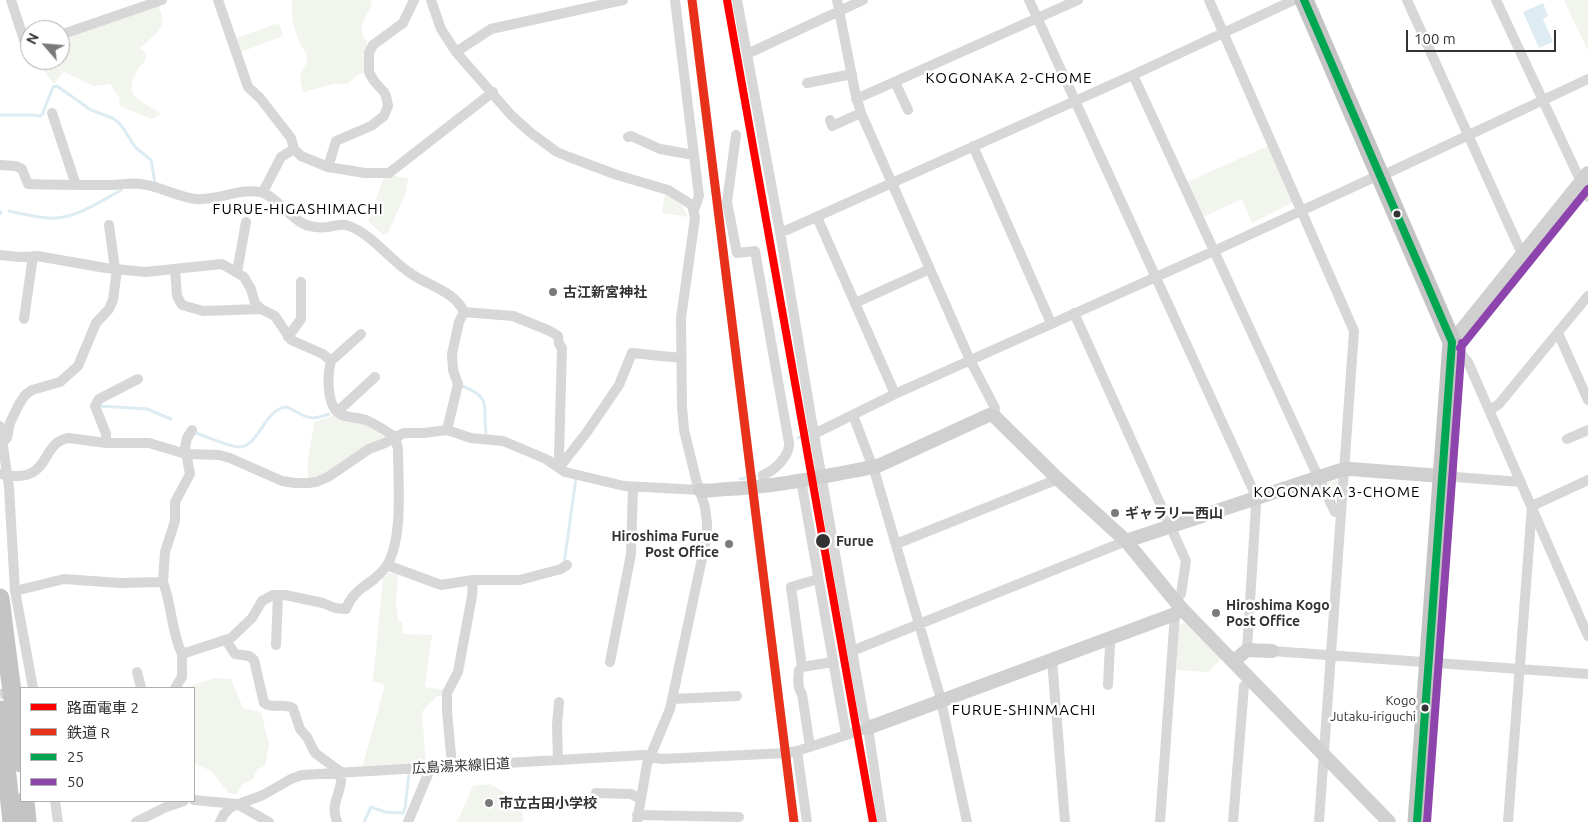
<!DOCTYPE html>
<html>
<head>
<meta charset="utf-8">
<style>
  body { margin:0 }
  #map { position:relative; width:1588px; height:822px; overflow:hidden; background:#fff; font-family:Ubuntu,"Noto Sans JP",sans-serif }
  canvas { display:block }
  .legend { position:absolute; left:20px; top:687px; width:175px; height:115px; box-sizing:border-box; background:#fff; border:1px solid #adadad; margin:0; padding:6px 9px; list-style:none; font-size:15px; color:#333 }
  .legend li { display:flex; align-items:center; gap:10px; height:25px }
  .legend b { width:25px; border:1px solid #adadad }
  .north { position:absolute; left:20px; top:20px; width:50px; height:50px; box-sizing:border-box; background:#fff; border:1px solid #adadad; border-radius:50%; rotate:297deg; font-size:14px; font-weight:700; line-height:20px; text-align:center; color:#333 }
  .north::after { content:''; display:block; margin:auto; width:18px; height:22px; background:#7a7a7a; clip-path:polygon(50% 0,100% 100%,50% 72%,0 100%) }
  .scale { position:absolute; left:1406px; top:30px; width:150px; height:22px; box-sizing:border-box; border:2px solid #333; border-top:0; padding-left:6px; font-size:15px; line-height:18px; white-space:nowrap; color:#333; -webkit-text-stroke:4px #fff; paint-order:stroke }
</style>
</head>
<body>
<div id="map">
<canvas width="1588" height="822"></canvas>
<ul class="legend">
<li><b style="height:6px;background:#f00"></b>路面電車 2</li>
<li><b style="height:6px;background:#e7311b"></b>鉄道 R</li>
<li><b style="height:6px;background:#00a651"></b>25</li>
<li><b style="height:6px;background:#8e44ad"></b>50</li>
</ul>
<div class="north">N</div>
<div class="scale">100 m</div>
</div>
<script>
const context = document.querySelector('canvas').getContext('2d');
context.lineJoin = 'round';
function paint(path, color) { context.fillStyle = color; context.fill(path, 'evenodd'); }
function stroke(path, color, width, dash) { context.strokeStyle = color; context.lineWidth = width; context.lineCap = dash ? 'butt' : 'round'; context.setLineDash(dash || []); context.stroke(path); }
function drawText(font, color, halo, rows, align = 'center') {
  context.font = font + ' Ubuntu,"Noto Sans JP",sans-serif'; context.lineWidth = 5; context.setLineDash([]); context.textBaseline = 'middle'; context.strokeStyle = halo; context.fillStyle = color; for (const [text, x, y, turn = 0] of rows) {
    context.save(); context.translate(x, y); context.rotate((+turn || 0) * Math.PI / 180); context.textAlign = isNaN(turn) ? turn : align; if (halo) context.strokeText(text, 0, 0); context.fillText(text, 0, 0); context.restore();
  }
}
paint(new Path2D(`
  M 293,0 L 370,0 L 372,5 C 365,18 356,29 367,41 L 366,73 L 359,74 L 347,84 L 334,84 L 304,92 C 302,87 299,79 301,73 C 303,67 309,63 307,55 C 306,52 302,48 301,45 C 295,33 289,13 293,0 Z
  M 1564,0 L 1588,0 L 1588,51 Z
  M 159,5 L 163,23 L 157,33 L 140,48 L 147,55 L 144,63 C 139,66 138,70 135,75 C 122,98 147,103 161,114 L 151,119 L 122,107 L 119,103 L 120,99 L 110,84 L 93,86 L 66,73 L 65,70 L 54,84 L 35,60 L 60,60 L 60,40 Z
  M 279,23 L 283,36 L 241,52 L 236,38 Z
  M 1270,145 L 1293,200 L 1292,203 L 1252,223 L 1242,199 L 1203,217 L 1187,182 Z
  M 384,175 L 409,178 L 406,187 L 408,188 L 388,233 L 383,235 L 368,221 L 383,180 Z
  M 665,194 L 682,205 L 688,217 L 662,213 Z
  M 333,416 L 365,424 L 385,437 L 384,439 L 361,448 L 323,475 L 308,479 L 307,467 L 314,422 Z
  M 1337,480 L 1339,481 L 1338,500 L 1334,501 L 1326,483 Z
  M 389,573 L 398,574 L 396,602 L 398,621 L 402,622 L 403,634 L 432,635 L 425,687 L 445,690 L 444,696 L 437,696 L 422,712 L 426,764 L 362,768 L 385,685 L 373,681 L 383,578 Z
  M 1186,622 L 1221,659 L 1208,672 L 1176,670 L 1179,625 Z
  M 214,678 L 231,679 L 243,708 L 261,712 L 269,744 L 265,766 L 257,769 L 253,779 L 243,784 L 236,795 L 229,793 L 211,771 L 194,763 L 194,688 L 185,688 Z
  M 490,784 L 522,802 L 523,822 L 457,822 L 473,786 Z`), '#f1f5ed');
paint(new Path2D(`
  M 1543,3 L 1548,16 L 1543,19 L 1553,42 L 1539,48 L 1523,12 Z`), '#ddebf3');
stroke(new Path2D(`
  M 0,115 L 32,115 L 40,116 L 42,115 L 53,87 L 57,86 L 91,110 L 112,118 L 118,122 L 123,128 L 135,147 L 151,160 L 155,183
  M 9,211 C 22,214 35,217 48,218 C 74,220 99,202 121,190
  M 0,214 L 1,212
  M 462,386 C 494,398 482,408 486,433
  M 99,406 L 147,409 L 171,419
  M 196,433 C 205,436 232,448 241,447 C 260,444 265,408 287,407 C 305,416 309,422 329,414
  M 798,438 L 809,430
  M 740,479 L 756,476
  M 564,564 L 576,478
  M 366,590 L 377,582
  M 364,822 L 371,807 L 385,812 L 403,813 L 405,808 L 409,773`), '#ddebf3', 3);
stroke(new Path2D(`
  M 0,694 L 21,690`), '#d6d6d6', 10, [10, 5]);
stroke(new Path2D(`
  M 11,0 L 26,46 L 30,45
  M 218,0 L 248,87 L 260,98 L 291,138 L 294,149 L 301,156 L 328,167 L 365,173 L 389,173 L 493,92
  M 431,0 L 441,29 L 456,52 L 511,115 L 531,133 L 557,152 L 569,157 L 617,175 L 668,190 L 692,205 L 695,218 L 681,318 L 682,406 L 684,430 L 697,483 L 705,507 L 707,523 L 707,535 L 670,709 L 650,757 L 662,759 L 786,753 L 797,751 L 868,728
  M 675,0 L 699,196 L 694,210
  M 737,0 L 780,232 L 814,434 L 864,718 L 868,728 L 882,822
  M 837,0 L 855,92 L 861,113 L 970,360 L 995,408 L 994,416
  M 1029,0 L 1254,492 L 1256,505 L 1247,650
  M 1209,0 L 1354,331 L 1319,822
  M 1407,0 L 1522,254
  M 1496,0 L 1588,197
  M 60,35 L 162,0
  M 456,52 L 491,29 L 623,0
  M 747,54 L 863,0
  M 1133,75 L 1321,483 L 1335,512 L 1341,512
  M 895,82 L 908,110
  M 807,83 L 852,74
  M 856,99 L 1078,0
  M 52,113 L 76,185
  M 830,120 L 832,126 L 861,113
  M 736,135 L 727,202 L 737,253 L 755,251 L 789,443 C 790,456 774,471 763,475 L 765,486
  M 628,137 L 631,136 L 660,149 L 694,155
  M 973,146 L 1051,323
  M 0,165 L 16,166 L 22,169 L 28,184 C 56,185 83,185 111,185 C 121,185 131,182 141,184 C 160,186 177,197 196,199 C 218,201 238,188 260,192 C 273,194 289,216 302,223 C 308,227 320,228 328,227 C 334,226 340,224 346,225 C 371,232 391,262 413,275 C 430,286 455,292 464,312 L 459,322 L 452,354 L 453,370 L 458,384 L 447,430
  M 328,167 L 336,141 L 371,126 L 384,116 L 388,106 L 386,96 L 384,92 L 374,81 L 369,72 L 369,53 L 373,45 L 403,23 L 414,0
  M 263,192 L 281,157 L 294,149
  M 817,217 L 895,394
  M 109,225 L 115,269
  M 780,232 L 787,230 L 1133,75 L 1294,0
  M 0,255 L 20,257 L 37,256 L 106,268 L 145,272 L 222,264 L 244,277 L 251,289 L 255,303 L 261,309 L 275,316 L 291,340 L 323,354 L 331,361 C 327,375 326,408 342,415 C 350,418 360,417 368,421 C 377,425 386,431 395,437 L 398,449 C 398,480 404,543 385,568 C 372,585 354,587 346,609 L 335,608 L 323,603 L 285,595 L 273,595 L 262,601 L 252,618 L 231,638 L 182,654 C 171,631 172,605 163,582
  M 175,269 L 177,296 L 182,305 L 203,311 L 261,309
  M 237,272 L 246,222
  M 855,303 L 930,269
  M 464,312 L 513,316 L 550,331 L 558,336 L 559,344 L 562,348 L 559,456 L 557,466
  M 1074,313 L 1186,561 L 1181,594 L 1175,601
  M 24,319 L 33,256
  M 1558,333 L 1588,400
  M 288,337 L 301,319 L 301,282
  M 1452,343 L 1468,362 L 1588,636
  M 331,361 L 361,334
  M 1490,410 L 1499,404 L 1588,296
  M 337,412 L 375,377
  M 853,415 L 875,473 L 940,696 L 967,822
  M 0,426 L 9,487 L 15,591 L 33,688
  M 814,434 L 895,394 L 1214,251 L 1379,175 L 1390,172 L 1588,79
  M 1567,439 L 1588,430
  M 3,442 L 7,438 L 10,423 L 18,406 L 25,395 L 32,390 L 60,382 L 78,366 L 96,323 L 109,309 L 113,300 L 117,269
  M 106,443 L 106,434 L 95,406 L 99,399 L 138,379
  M 559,468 L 587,432 L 619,385 L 632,353 L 681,358
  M 0,474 C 54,486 38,442 69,438 L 106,443 L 149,443 L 186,454 L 219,455 L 230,458 L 282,481 L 295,483 L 308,483 L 316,482 L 328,477 L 369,449 L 385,443 L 404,433 L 424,433 L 447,430 L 471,438 L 503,441 L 546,459 L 565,472 L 624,486 L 700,490
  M 1442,476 L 1521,482
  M 801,480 L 846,734
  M 896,544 L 1058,479
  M 387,565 L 441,585 L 473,580 L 520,580 L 561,569 L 567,565
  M 818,579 L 791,587 L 802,667 L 833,662
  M 15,591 L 64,579 L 120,583 L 163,582 L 165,552 L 175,521 L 175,502 L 190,474 L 185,447 L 187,438 L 192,430
  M 226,640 L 235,654 L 249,656 L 254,660 L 264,703 C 272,709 284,703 293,708 L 300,729 L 307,737 L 315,753 L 341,772 C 344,792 329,801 337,822
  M 276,645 L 278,595
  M 852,651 L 1126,541
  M 1272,651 L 1588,674
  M 1052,660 L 1065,822
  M 610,662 L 631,554 L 633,488
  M 802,667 L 799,670 C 798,678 797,688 802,694 L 810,747
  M 137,672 L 141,688
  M 1108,685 L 1110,645 L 1109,639
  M 175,688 L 182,677 L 182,654
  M 672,699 L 737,696
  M 797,751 L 807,822
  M 558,760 L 557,725 L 559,702
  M 452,766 L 447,711 L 447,693 L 458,672 L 472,596 L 473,580
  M 596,793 L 631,794 L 640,799
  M 194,800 L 237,804 L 269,822
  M 55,801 L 58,822
  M 637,815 L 739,817
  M 136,822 L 166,807 L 184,801
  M 220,822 L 224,814 L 231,807 L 263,795 L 291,779 L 302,775 L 644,755 L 650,757 L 647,764 L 637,822
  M 408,822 L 431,767
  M 1160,822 L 1175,614
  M 1233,822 L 1244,686 L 1251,680
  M 1508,822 L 1532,506 L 1588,480`), '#d7d7d7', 10);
stroke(new Path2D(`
  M 1452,342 L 1588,173
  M 700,490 C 710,492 718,489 727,489 C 776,487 825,476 873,467 L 880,465 L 989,415 L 994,416 L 1058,479 L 1126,541 L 1181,608 L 1389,822
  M 1126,541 L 1341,470 L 1350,469 L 1442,476
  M 1234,661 L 1247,650 L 1272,651
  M 868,728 L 1175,614 L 1181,608`), '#d0d0d0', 14);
stroke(new Path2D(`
  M 1304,0 L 1452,342 L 1417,822
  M 0,598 L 21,763
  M 0,710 L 12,822
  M 25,801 L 27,822`), '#c4c4c4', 19);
stroke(new Path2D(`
  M 1304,0 L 1452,342 L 1417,822`), '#00a651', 8);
stroke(new Path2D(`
  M 1460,348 L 1588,189
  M 1427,822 L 1462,343`), '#8e44ad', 8);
stroke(new Path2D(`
  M 692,0 L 794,822`), '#e7311b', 9);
stroke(new Path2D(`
  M 727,0 L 873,822`), '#f00', 8);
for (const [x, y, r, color] of [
  [1397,214,4.5,"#333"],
  [553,292,5,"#7a7a7a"],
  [1115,513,5,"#7a7a7a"],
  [823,541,8,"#333"],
  [729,544,5,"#7a7a7a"],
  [1216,613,5,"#7a7a7a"],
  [1425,708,4.5,"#333"],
  [489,803,5,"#7a7a7a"]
]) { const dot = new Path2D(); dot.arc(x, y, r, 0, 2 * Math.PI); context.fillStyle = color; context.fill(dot); stroke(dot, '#fff', 2); }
drawText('13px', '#333', '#fff', [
  ["Kogo",1416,701],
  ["Jutaku-iriguchi",1416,717]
], 'right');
drawText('bold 14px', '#333', '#fff', [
  ["古江新宮神社",563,292],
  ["ギャラリー西山",1125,513],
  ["Hiroshima Furue",719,536,"right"],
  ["Post Office",719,552,"right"],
  ["Hiroshima Kogo",1226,605],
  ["Post Office",1226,621],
  ["市立古田小学校",499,803]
], 'left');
drawText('bold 14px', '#333', '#fff', [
  ["Furue",836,541]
], 'left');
drawText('14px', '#333', '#fff', [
  ["広島湯来線旧道",461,766,-3]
]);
context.letterSpacing = '1px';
drawText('15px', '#000', '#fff', [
  ["KOGONAKA 2-CHOME",1009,78],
  ["FURUE-HIGASHIMACHI",298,209],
  ["KOGONAKA 3-CHOME",1337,492],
  ["FURUE-SHINMACHI",1024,710]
]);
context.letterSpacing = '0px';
</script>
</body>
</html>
